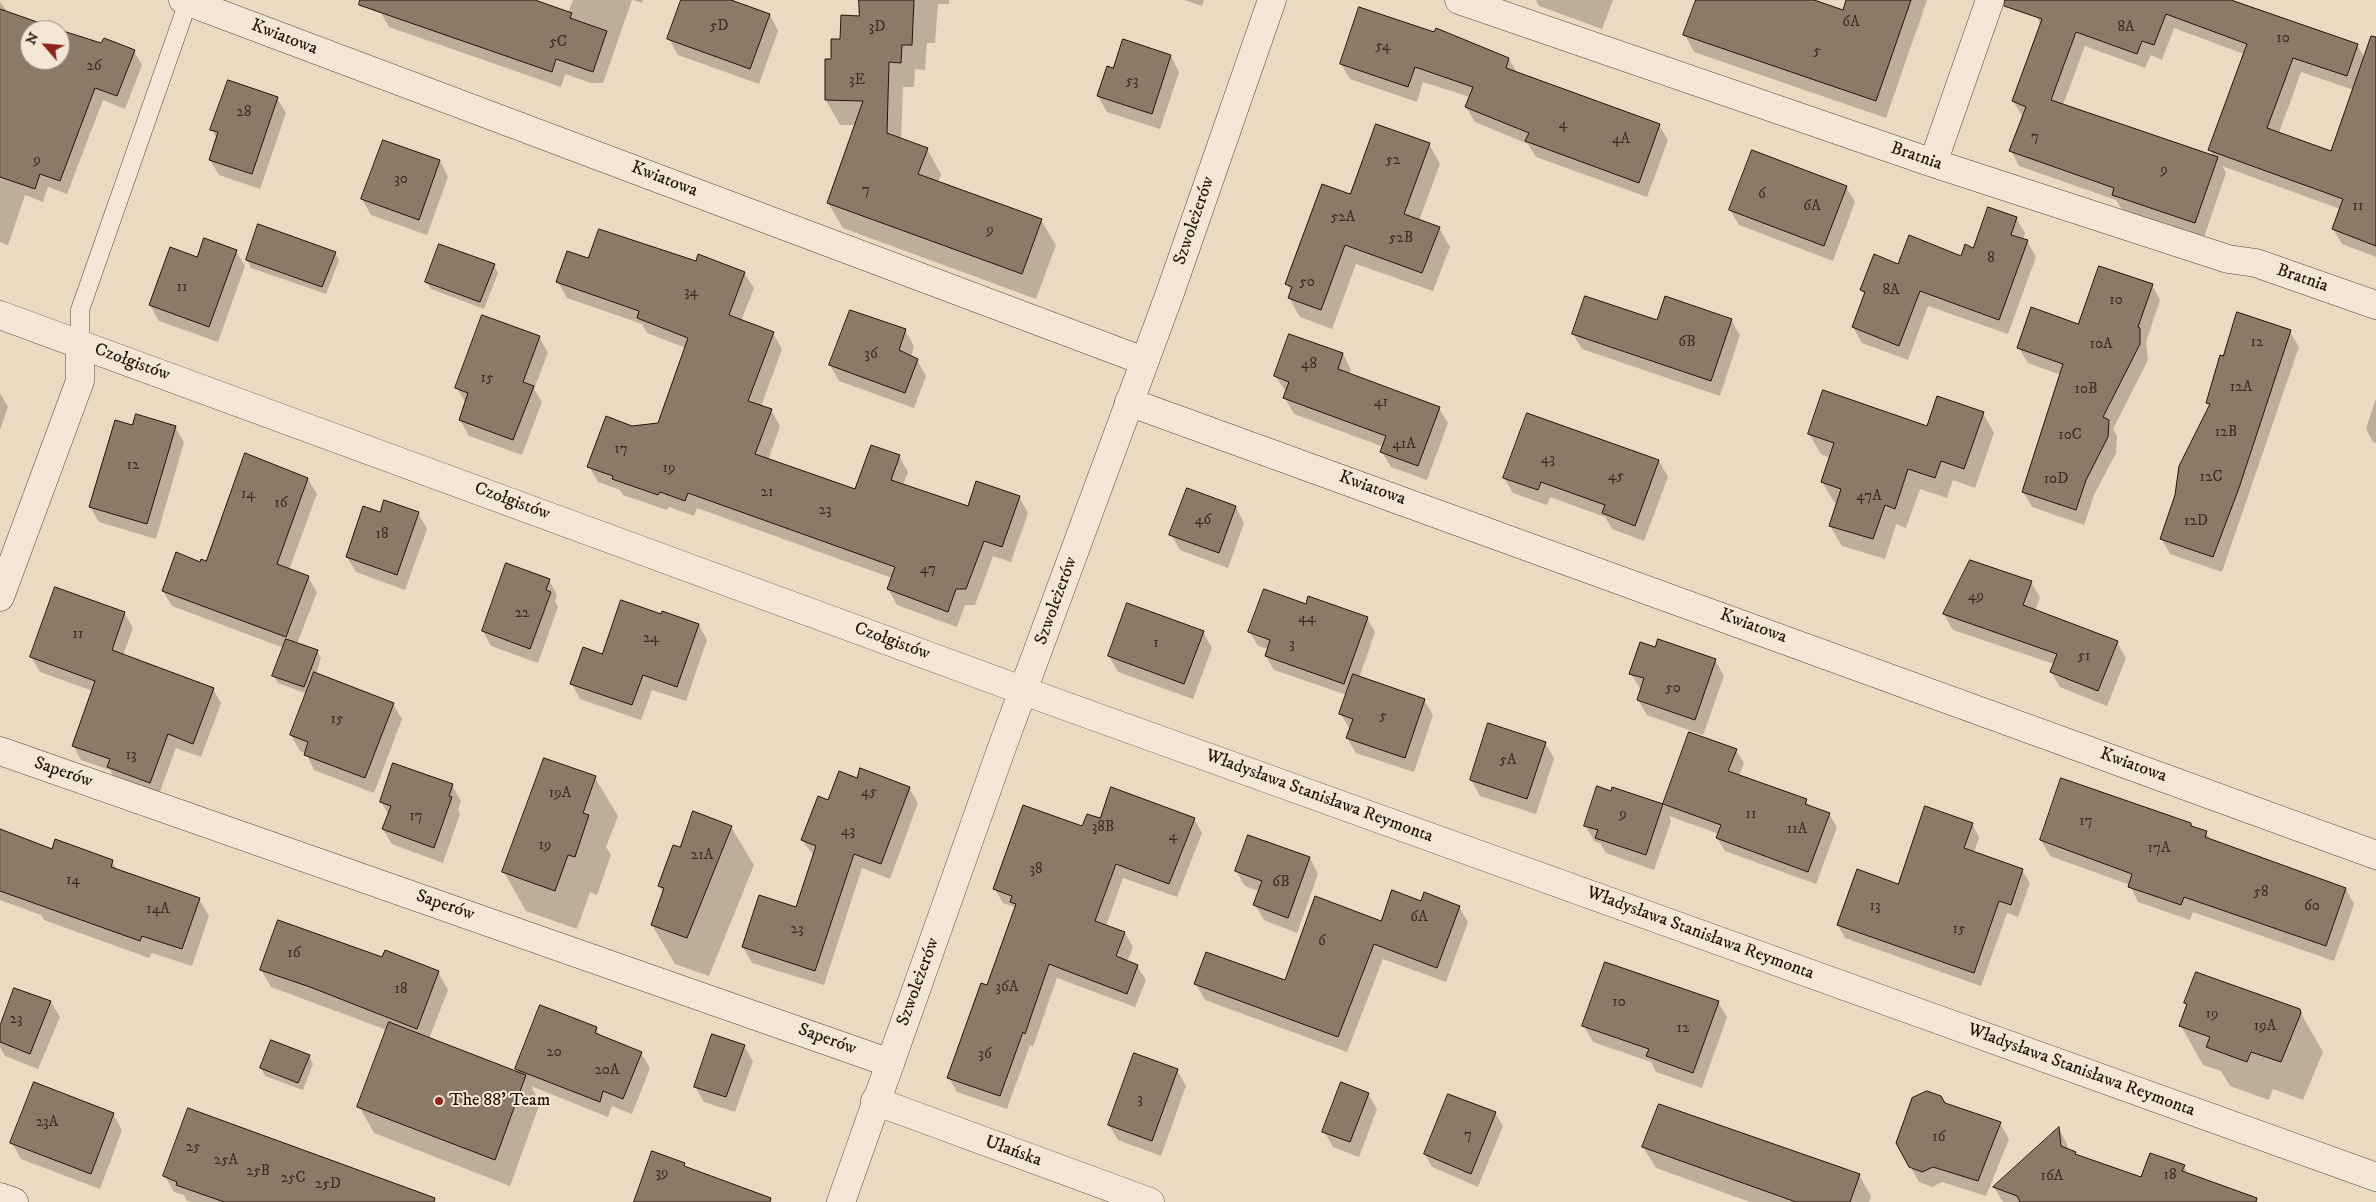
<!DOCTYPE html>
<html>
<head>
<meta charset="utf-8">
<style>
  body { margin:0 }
  #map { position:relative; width:2376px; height:1202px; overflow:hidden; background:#ebdac2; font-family:"IM FELL DW Pica",serif }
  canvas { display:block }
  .north { position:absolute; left:20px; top:20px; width:50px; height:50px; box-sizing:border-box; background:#f2e7d7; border:1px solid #a09285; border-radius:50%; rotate:297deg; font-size:14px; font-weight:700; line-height:20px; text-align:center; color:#251209 }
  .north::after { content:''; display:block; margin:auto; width:18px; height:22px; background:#8f2418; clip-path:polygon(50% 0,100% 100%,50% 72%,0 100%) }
</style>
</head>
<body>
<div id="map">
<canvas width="2376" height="1202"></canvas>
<div class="north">N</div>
</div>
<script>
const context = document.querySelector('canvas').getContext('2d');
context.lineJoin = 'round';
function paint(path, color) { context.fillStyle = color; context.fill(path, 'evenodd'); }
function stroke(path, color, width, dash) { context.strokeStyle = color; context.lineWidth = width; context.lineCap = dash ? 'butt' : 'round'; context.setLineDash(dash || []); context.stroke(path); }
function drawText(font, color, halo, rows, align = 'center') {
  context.font = font + ' "IM FELL DW Pica",serif'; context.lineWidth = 4; context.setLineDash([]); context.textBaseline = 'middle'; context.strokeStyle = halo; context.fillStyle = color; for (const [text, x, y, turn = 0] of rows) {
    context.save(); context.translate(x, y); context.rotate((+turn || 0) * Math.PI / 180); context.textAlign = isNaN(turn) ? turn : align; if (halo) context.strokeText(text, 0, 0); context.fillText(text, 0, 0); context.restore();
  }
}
paint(new Path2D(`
  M 384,0 L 532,0 L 568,13 L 573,0 L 632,0 L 603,83 L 591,83 L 565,74 L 561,87 L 389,27 L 380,11 Z
  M 633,0 L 643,0 L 642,3 Z
  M 683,0 L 727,0 L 770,15 L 778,31 L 759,84 L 678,55 L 669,39 Z
  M 861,0 L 949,0 L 949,4 L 938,4 L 935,43 L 927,43 L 925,70 L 915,69 L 914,87 L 903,87 L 901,140 L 927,149 L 941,174 L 938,182 L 1041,220 L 1056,245 L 1036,299 L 843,228 L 828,203 L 856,125 L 840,125 L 826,100 L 832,61 L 842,40 L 860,17 Z
  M 1184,0 L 1204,0 L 1202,6 Z
  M 1536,0 L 1613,0 L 1602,29 L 1539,6 Z
  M 1721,0 L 1810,0 L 1844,11 L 1847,0 L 1927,0 L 1886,118 L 1694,52 L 1685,35 Z
  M 2041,0 L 2228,0 L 2357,45 L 2365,58 L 2376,59 L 2376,257 L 2342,244 L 2333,229 L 2340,209 L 2222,166 L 2226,173 L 2204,237 L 2122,210 L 2116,200 L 2019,166 L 2011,150 L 2023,117 L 2013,101 L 2041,25 L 2036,16 ZM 2174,28 L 2244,54 L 2209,149 L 2213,157 L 2063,105 L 2085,46 L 2145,68 L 2151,55 L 2162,60 ZM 2301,72 L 2354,90 L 2332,152 L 2279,133 Z
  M 0,2 L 9,14 L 57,30 L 30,30 L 30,60 L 60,60 L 60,31 L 102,45 L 134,51 L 142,65 L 125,109 L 103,100 L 67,194 L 48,187 L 43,202 L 25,195 L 8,245 L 0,242 Z
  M 1171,56 L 1179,72 L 1160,129 L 1107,112 L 1098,96 L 1114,69 Z
  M 1509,59 L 1517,73 L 1659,125 L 1668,140 L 1647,197 L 1536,157 L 1528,144 L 1475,122 L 1466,107 L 1470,97 L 1423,82 L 1417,102 L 1350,79 L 1341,64 Z
  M 277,98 L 286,113 L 260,189 L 219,175 L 210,160 L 217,139 L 212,130 Z
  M 1429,144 L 1440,164 L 1419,221 L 1439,228 L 1450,247 L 1433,291 L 1356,264 L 1332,329 L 1300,317 L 1289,298 L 1291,292 L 1287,284 L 1351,196 Z
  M 440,161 L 448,177 L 427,235 L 371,215 L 362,199 Z
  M 1846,187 L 1855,202 L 1833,261 L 1739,225 L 1730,210 Z
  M 2016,218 L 2025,233 L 2023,240 L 2027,241 L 2036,257 L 2008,334 L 1928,306 L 1908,360 L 1862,343 L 1853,327 L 1865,296 L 1862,290 L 1962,257 Z
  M 236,251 L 245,266 L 218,342 L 159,321 L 150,305 L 198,259 Z
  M 335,253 L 339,260 L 326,294 L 251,268 L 247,260 Z
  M 589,260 L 696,263 L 744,273 L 754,288 L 741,321 L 773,333 L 782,349 L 761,407 L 771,410 L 780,426 L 768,460 L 856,491 L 899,456 L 908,472 L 903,485 L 969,507 L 1019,497 L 1028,513 L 1011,562 L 993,556 L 975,605 L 965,605 L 957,627 L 897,605 L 888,589 L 892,578 L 697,508 L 694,516 L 669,507 L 667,510 L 623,495 L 620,490 L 598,482 L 589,466 L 632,427 L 659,424 L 686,348 L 647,333 L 642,324 L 567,298 L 558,282 Z
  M 494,265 L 498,273 L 484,309 L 431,289 L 426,282 Z
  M 2152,285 L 2160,300 L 2146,342 L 2148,360 L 2113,429 L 2117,436 L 2116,453 L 2094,495 L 2084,525 L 2032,507 L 2023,492 L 2061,375 L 2028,363 L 2019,348 L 2079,325 Z
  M 1731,320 L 1740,335 L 1720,396 L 1582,349 L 1573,334 L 1657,321 Z
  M 905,330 L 914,346 L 911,357 L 917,360 L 926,376 L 914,408 L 839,381 L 830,365 Z
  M 2290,332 L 2299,347 L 2222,572 L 2170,554 L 2161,538 L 2210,407 L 2208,403 L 2223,357 Z
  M 539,337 L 548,353 L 534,389 L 542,402 L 522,455 L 469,436 L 460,420 L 466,404 L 457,388 Z
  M 1343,354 L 1351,370 L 1349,375 L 1439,408 L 1448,423 L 1427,480 L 1391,467 L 1382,452 L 1384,447 L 1294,414 L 1285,398 L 1287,393 L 1275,376 Z
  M 0,393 L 8,407 L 0,430 Z
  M 2376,398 L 2376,443 L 2373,442 L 2366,429 Z
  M 1983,413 L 1994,433 L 1975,488 L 1953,480 L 1947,498 L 1920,489 L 1906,528 L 1896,524 L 1885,559 L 1842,546 L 1830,526 L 1838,503 L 1834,502 L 1822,482 L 1830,458 L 1821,454 L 1809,434 L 1927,427 Z
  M 175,427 L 184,442 L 156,539 L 99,522 L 90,507 Z
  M 1659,461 L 1668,477 L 1644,541 L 1612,529 L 1605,517 L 1550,497 L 1547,505 L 1513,493 L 1504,478 Z
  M 308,479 L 317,494 L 289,570 L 308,577 L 317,592 L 297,644 L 317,651 L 321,658 L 316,674 L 393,704 L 402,719 L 374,793 L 314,770 L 306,753 L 300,751 L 291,735 L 307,694 L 278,683 L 274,676 L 284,648 L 172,606 L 163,591 L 201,563 L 206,563 Z
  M 1187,489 L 1236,507 L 1244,523 L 1228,568 L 1180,550 L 1171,535 Z
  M 381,513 L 418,513 L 427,529 L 405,590 L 356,572 L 347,557 Z
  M 549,580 L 557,595 L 555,601 L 558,607 L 538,663 L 491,646 L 483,631 Z
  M 2031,582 L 2040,597 L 2035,611 L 2117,642 L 2126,658 L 2107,706 L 2060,687 L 2051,672 L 2054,664 L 1953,630 L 1944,614 Z
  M 56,589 L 125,614 L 133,628 L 123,655 L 213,689 L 221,703 L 201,757 L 176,748 L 158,797 L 116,781 L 110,770 L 81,760 L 73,745 L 93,691 L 40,672 L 31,657 Z
  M 1307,606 L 1367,618 L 1375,632 L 1359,678 L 1424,700 L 1433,715 L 1414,772 L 1356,753 L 1347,738 L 1350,730 L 1341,714 L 1347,695 L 1274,670 L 1266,656 L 1268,649 L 1258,646 L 1250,632 Z
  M 662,616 L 699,625 L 707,640 L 686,701 L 652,690 L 641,720 L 580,699 L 572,684 L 603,656 Z
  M 1203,632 L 1212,648 L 1193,699 L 1118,672 L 1109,656 Z
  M 1656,649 L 1715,660 L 1724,676 L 1703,735 L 1647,715 L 1638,700 L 1641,690 L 1631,674 Z
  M 1690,734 L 1736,750 L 1744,763 L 1739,776 L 1806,800 L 1810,807 L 1829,814 L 1837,827 L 1816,884 L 1725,851 L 1717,838 L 1719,834 L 1669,816 L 1671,821 L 1654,870 L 1606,853 L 1600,843 L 1594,841 L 1585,825 L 1613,789 L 1664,806 Z
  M 1545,743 L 1554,758 L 1536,814 L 1480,796 L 1471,780 Z
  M 595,778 L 618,816 L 606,847 L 611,855 L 597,895 L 590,892 L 577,929 L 526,911 L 504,872 Z
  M 857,779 L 909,788 L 918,803 L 890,879 L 862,868 L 824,985 L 752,963 L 743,947 L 797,908 L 814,856 L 802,840 Z
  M 452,785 L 461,801 L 458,809 L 460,814 L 443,863 L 392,844 L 383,829 L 389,815 L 381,802 Z
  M 1194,819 L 1202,833 L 1177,897 L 1123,878 L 1106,926 L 1125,933 L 1133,947 L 1127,962 L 1137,966 L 1146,980 L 1135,1007 L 1057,978 L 1033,1047 L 1030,1045 L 1007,1109 L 957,1092 L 949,1078 L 988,986 L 1016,910 L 1014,907 L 1003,903 L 995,889 L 1083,827 L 1100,820 Z
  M 1972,824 L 1979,837 L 1974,853 L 2022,870 L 2030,883 L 2018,917 L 2007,913 L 1981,986 L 1845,938 L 1838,925 L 1899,885 Z
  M 2191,824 L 2193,828 L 2206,832 L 2211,841 L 2346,889 L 2354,904 L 2334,961 L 2193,912 L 2190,920 L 2138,902 L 2130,885 L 2050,856 L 2041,840 Z
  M 731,827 L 754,865 L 709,976 L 675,964 L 652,925 L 664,894 L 659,886 Z
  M 0,831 L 52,850 L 112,861 L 117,870 L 199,899 L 209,916 L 192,966 L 152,953 L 149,958 L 44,920 L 41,915 L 0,900 Z
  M 1310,858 L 1318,874 L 1297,933 L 1264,920 L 1255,905 L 1259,891 L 1245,886 L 1236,871 Z
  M 1422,902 L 1459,907 L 1468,922 L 1446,982 L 1383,959 L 1347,1052 L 1205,1000 L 1196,984 L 1286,982 L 1382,922 Z
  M 383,959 L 438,972 L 448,990 L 429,1039 L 520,1074 L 517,1069 L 596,1028 L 601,1037 L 641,1053 L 650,1068 L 632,1114 L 612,1106 L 608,1117 L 531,1086 L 540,1103 L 510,1186 L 374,1133 L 359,1106 L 387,1030 L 271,987 L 261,970 Z
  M 51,1002 L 60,1017 L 38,1069 L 5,1056 L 0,1047 L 0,1030 Z
  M 1718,1002 L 1727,1017 L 1702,1088 L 1656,1072 L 1651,1062 L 1593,1042 L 1584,1026 Z
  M 2186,1003 L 2299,1010 L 2323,1052 L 2303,1100 L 2273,1089 L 2269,1100 L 2230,1086 L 2221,1071 L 2203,1065 L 2181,1026 L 2188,1006 Z
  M 744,1046 L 753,1061 L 735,1112 L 704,1102 L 695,1087 Z
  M 309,1056 L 313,1064 L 303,1090 L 265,1076 L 261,1068 Z
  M 1177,1070 L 1186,1086 L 1161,1156 L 1118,1140 L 1109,1125 Z
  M 1368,1094 L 1377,1109 L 1359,1157 L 1333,1147 L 1324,1131 Z
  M 1944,1104 L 2000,1123 L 2009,1139 L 1986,1196 L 1942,1182 L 1932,1187 L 1919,1182 L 1910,1166 Z
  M 1495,1113 L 1503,1126 L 1478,1187 L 1432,1167 L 1425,1154 Z
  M 113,1114 L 122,1130 L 100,1189 L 21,1159 L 12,1143 Z
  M 2059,1129 L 2067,1144 L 2068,1150 L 2076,1153 L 2078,1157 L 2142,1179 L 2184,1166 L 2189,1175 L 2225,1202 L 2003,1202 L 1994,1187 Z
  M 1643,1147 L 1859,1175 L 1871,1196 L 1869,1202 L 1750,1202 L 1656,1168 Z
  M 165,1176 L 422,1202 L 191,1202 L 186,1200 L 184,1195 L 174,1192 Z`), '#0003');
const building = new Path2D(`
  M 360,0 L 535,0 L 572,13 L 570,18 L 607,31 L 593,72 L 556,59 L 552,72 L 359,5 Z
  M 681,0 L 731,0 L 770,14 L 750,69 L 667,39 Z
  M 859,0 L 914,0 L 912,45 L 902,45 L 901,63 L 889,62 L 887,133 L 928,148 L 918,174 L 1042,219 L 1022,274 L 827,203 L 863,101 L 825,100 L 825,59 L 831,59 L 831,39 L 840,39 L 841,15 L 859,16 Z
  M 1696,0 L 1814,0 L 1843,10 L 1846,0 L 1911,0 L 1876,101 L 1683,35 Z
  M 2005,0 L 2231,0 L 2358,44 L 2347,76 L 2293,58 L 2267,128 L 2331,151 L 2371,36 L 2376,37 L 2376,246 L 2332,229 L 2343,199 L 2208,150 L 2247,44 L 2166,14 L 2154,45 L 2142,41 L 2137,54 L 2076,32 L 2051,100 L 2218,157 L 2195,223 L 2112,195 L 2114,188 L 2009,151 L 2026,107 L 2012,101 L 2042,19 L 2004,6 Z
  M 1359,7 L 1434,32 L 1436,28 L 1509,58 L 1506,68 L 1660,124 L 1639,183 L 1525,141 L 1529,133 L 1465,107 L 1473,87 L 1415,67 L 1408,87 L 1340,64 Z
  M 0,9 L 60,30 L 30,30 L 30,60 L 60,60 L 60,30 L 101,43 L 104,38 L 135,50 L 117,96 L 95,88 L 60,181 L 40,174 L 35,189 L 0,177 Z
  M 1123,39 L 1171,55 L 1152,114 L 1097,96 L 1107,66 L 1113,68 Z
  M 228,80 L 278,97 L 252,174 L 209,160 L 218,132 L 210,130 Z
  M 1376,124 L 1430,143 L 1404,214 L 1440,227 L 1422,273 L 1345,245 L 1321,310 L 1288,298 L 1292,287 L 1285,284 L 1322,184 L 1350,194 Z
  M 383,140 L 440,160 L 419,220 L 361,199 Z
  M 1752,150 L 1847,186 L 1824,246 L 1729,210 Z
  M 1988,207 L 2017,217 L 2011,235 L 2028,240 L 1999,320 L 1920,291 L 1899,346 L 1852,327 L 1865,292 L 1860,290 L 1874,254 L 1898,264 L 1909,235 L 1961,256 L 1965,244 L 1973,248 Z
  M 258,224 L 336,252 L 322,287 L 246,260 Z
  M 599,229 L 696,261 L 698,254 L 745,272 L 729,315 L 774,332 L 748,401 L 772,409 L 755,454 L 855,489 L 871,445 L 900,455 L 891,480 L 968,506 L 976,481 L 1020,496 L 1002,547 L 984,541 L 966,589 L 956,589 L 948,612 L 887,589 L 895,567 L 688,493 L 685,501 L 660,492 L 658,495 L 612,479 L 613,476 L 587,467 L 606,416 L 632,426 L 658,423 L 688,338 L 637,318 L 639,311 L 556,282 L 567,251 L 588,258 Z
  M 204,238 L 237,250 L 209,327 L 149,305 L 170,247 L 197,257 Z
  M 439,244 L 495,264 L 480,302 L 425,282 Z
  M 2099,266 L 2153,284 L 2138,327 L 2140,328 L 2140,344 L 2103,417 L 2109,420 L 2108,437 L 2086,480 L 2076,510 L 2022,492 L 2063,364 L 2017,348 L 2031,307 L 2078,324 Z
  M 1585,296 L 1657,320 L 1665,296 L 1732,319 L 1711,381 L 1572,334 Z
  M 850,310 L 906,329 L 899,350 L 918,359 L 905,393 L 829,365 Z
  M 2237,312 L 2291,330 L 2239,488 L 2213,557 L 2160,539 L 2175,495 L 2179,466 L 2210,404 L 2206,403 L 2220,355 L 2223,356 Z
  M 482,315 L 540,336 L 523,382 L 534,386 L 513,440 L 459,420 L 468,393 L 455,388 Z
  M 1289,334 L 1343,353 L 1338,369 L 1440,407 L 1418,466 L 1380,452 L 1386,436 L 1283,398 L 1289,382 L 1274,376 Z
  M 1823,390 L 1927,426 L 1937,396 L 1984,412 L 1964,469 L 1941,461 L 1935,478 L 1908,469 L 1895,509 L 1885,505 L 1873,539 L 1829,526 L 1841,489 L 1821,482 L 1834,443 L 1808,434 Z
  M 1527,413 L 1659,460 L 1635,526 L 1602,513 L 1605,505 L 1541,482 L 1538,490 L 1503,478 Z
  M 136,414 L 176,426 L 147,524 L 89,507 L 115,420 L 132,425 Z
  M 245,453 L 308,478 L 277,564 L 309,576 L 286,637 L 162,591 L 176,552 L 200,562 L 201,559 L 206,561 Z
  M 1187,488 L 1236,506 L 1219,553 L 1169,535 Z
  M 384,500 L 419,512 L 397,575 L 346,557 L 363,506 L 380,512 Z
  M 1970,560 L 2032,581 L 2023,605 L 2118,641 L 2098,691 L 2050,672 L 2057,654 L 1943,614 Z
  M 506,563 L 550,579 L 546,590 L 551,592 L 530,649 L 482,631 Z
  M 55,587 L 125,612 L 112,650 L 214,688 L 193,744 L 168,734 L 150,783 L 107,767 L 110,759 L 72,746 L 95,681 L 30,657 Z
  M 1264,589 L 1306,604 L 1308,596 L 1368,617 L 1344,684 L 1265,656 L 1270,640 L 1248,632 Z
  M 621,600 L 661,614 L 662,611 L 699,624 L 677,687 L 643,675 L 632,705 L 570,684 L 583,647 L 602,654 Z
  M 1127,603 L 1204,631 L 1184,684 L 1108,656 Z
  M 286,639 L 318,650 L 304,687 L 272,676 Z
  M 1658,639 L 1716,659 L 1695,720 L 1637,700 L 1644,678 L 1629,674 L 1640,642 L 1655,647 Z
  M 314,672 L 394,703 L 365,778 L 304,755 L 308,742 L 290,735 Z
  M 1353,674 L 1425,699 L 1405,758 L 1346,738 L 1353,719 L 1339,714 Z
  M 1488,723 L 1546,742 L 1527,799 L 1470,780 Z
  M 1689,732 L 1737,749 L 1728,771 L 1807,799 L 1805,804 L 1830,813 L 1808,872 L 1716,838 L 1721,825 L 1663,804 Z
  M 544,758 L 596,776 L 583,813 L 589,815 L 575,857 L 568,855 L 555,891 L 502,872 Z
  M 393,763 L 453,784 L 449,796 L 452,797 L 434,848 L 382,829 L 391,806 L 380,802 Z
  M 860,768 L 910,787 L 881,864 L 854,854 L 815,971 L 742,947 L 759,895 L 796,907 L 816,846 L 801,840 L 818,796 L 828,800 L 839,771 L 857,778 Z
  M 2061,778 L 2191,823 L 2191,826 L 2207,831 L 2205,837 L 2346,888 L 2326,946 L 2184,897 L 2181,905 L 2128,887 L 2132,874 L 2040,840 Z
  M 1597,786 L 1611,791 L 1612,787 L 1663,804 L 1646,855 L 1595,838 L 1598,830 L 1584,826 Z
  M 1111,787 L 1195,818 L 1169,884 L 1116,864 L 1095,921 L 1125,932 L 1116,956 L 1138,965 L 1127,994 L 1049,964 L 1025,1034 L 1023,1032 L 1000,1096 L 947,1078 L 981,983 L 987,985 L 1016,904 L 1010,902 L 1012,896 L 993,889 L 1023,805 L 1082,826 L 1087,814 L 1100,818 Z
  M 1925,806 L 1973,823 L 1964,848 L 2023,869 L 2011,905 L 1999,901 L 1974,973 L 1837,925 L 1857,869 L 1898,884 Z
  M 693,811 L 732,826 L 687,938 L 651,925 L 664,888 L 658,886 L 673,845 L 680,847 Z
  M 0,829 L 52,849 L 55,839 L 113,860 L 111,867 L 200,898 L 182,949 L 142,936 L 140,941 L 0,891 Z
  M 1248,835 L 1310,857 L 1288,918 L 1253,905 L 1262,881 L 1235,871 Z
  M 1392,890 L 1421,901 L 1424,892 L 1460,906 L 1437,968 L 1374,944 L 1338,1037 L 1194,984 L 1206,952 L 1285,980 L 1315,896 L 1381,921 Z
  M 278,920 L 382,957 L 385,950 L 439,971 L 417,1029 L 310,987 L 260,970 Z
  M 1605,962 L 1719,1001 L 1693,1073 L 1646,1056 L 1649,1049 L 1582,1026 Z
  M 2196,972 L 2300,1009 L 2301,1013 L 2281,1062 L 2251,1052 L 2247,1062 L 2206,1047 L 2210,1037 L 2179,1026 L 2187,1004 L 2184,1003 Z
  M 14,988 L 51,1001 L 30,1054 L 0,1042 L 0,1026 Z
  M 540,1005 L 597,1027 L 595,1033 L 642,1052 L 623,1099 L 603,1091 L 600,1102 L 515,1069 Z
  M 389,1022 L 526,1075 L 495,1160 L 357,1107 Z
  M 712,1034 L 745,1045 L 726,1097 L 694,1087 Z
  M 271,1040 L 310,1055 L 298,1083 L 260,1068 Z
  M 1134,1053 L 1178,1069 L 1152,1141 L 1108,1125 Z
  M 34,1082 L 114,1113 L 91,1174 L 10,1143 Z
  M 1341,1082 L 1369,1093 L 1350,1142 L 1322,1132 Z
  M 1927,1091 L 1941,1096 L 1945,1103 L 2001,1122 L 1978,1181 L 1933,1167 L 1922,1172 L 1909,1167 L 1896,1143 L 1912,1098 Z
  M 1448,1094 L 1496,1112 L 1471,1174 L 1424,1154 Z
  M 1659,1104 L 1860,1174 L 1850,1202 L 1796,1202 L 1642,1147 Z
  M 188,1108 L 435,1198 L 434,1202 L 224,1202 L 176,1185 L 177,1182 L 163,1176 Z
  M 2059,1127 L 2061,1146 L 2076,1152 L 2075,1154 L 2141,1177 L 2150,1153 L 2185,1165 L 2182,1171 L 2257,1198 L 2256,1202 L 2020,1202 L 2017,1196 L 1993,1187 Z
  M 652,1151 L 685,1163 L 684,1166 L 771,1198 L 770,1202 L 634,1202 Z`);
paint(building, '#8c7a69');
stroke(building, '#251209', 1);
const service = new Path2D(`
  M 80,345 L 80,310 L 188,2`);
const minor = new Path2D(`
  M 1459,0 L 1933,163 L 2228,259 L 2256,263 L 2376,305
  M 1933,163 L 1990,0
  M 0,315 L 1057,703 L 2376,1177
  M 1129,402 L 2376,855
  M 0,597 L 80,381 L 80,345
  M 0,751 L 890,1063
  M 875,1101 L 1150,1202
  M 0,1197 L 14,1202`);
const tertiary = new Path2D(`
  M 183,0 L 1144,361
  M 841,1202 L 1001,750 L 1170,293 L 1272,0`);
stroke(service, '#564437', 19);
stroke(minor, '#564437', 29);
stroke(tertiary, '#564437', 29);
stroke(service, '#f2e7d7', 18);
stroke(minor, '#f2e7d7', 28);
stroke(tertiary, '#f2e7d7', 28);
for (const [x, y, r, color] of [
  [439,1101,5,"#8f2418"]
]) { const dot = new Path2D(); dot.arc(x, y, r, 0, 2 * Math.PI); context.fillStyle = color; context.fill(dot); stroke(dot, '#f2e7d7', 2); }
drawText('15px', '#3f2c21', null, [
  ["6A",1851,23],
  ["5D",719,27],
  ["3D",877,28],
  ["8A",2126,28],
  ["10",2283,39],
  ["5C",558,43],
  ["54",1383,47],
  ["5",1817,52],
  ["26",94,67],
  ["3E",857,81],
  ["53",1132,82],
  ["28",244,113],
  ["4",1563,125],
  ["7",2035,138],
  ["4A",1621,140],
  ["9",37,161],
  ["52",1393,161],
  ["9",2164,171],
  ["30",401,180],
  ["7",866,191],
  ["6",1762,195],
  ["6A",1812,207],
  ["11",2358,207],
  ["52A",1343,218],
  ["9",990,231],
  ["52B",1401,239],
  ["8",1991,259],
  ["50",1307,283],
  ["11",182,288],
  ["8A",1891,291],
  ["34",691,293],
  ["10",2116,301],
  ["6B",1687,343],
  ["12",2257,343],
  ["10A",2101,345],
  ["36",871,355],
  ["48",1309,365],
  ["15",487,379],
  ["12A",2241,388],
  ["10B",2086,390],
  ["41",1381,403],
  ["12B",2226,433],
  ["10C",2070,436],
  ["41A",1404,445],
  ["17",621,450],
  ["43",1548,460],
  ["12",133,466],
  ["19",669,469],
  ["45",1616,477],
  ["12C",2211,478],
  ["10D",2056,480],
  ["21",767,493],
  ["14",248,495],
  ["47A",1869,497],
  ["16",281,504],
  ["23",825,511],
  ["46",1203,521],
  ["12D",2196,522],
  ["18",382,535],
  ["47",928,570],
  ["49",1976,597],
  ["22",522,614],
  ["44",1307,619],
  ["11",78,635],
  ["24",651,639],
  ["1",1156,644],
  ["3",1292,645],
  ["51",2084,657],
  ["50",1673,689],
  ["5",1383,717],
  ["15",337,720],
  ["13",131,756],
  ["5A",1508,761],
  ["45",869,793],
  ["19A",560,794],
  ["9",1623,815],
  ["11",1751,815],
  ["17",416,817],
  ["17",2086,822],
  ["38B",1103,828],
  ["11A",1797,830],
  ["43",848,832],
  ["4",1173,837],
  ["19",545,846],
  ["17A",2159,849],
  ["21A",702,856],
  ["38",1036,870],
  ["14",73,881],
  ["6B",1281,883],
  ["58",2261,893],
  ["13",1875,907],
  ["60",2312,907],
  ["14A",158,910],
  ["6A",1419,918],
  ["23",797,930],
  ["15",1959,930],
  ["6",1322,942],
  ["16",294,954],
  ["36A",1007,988],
  ["18",401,990],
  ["10",1619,1003],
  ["19",2212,1015],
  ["23",16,1020],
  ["19A",2265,1027],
  ["12",1683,1029],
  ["20",554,1053],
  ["36",985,1055],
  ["20A",607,1071],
  ["3",1140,1100],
  ["23A",47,1123],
  ["7",1468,1136],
  ["16",1939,1138],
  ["25",193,1148],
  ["25A",226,1161],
  ["25B",258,1172],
  ["39",662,1174],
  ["18",2170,1176],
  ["16A",2052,1177],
  ["25C",293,1179],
  ["25D",328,1185]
]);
drawText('18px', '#251209', '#f2e7d7', [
  ["Kwiatowa",284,38,21],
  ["Bratnia",1916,157,19],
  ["Kwiatowa",664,180,21],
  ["Szwoleżerów",1195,221,-71],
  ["Bratnia",2302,279,19],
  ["Czołgistów",132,363,20],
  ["Kwiatowa",1372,489,20],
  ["Czołgistów",512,502,20],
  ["Szwoleżerów",1057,601,-70],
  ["Kwiatowa",1753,627,20],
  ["Czołgistów",892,642,20],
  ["Kwiatowa",2133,766,20],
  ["Saperów",63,773,19],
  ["Władysława Stanisława Reymonta",1319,797,20],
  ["Saperów",445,906,19],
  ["Władysława Stanisława Reymonta",1700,934,20],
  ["Szwoleżerów",919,982,-70],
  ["Saperów",827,1040,20],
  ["Władysława Stanisława Reymonta",2081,1071,20],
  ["Ułańska",1013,1152,20]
]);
drawText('18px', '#251209', '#f2e7d7', [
  ["The 88' Team",449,1101]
], 'left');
</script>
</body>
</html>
